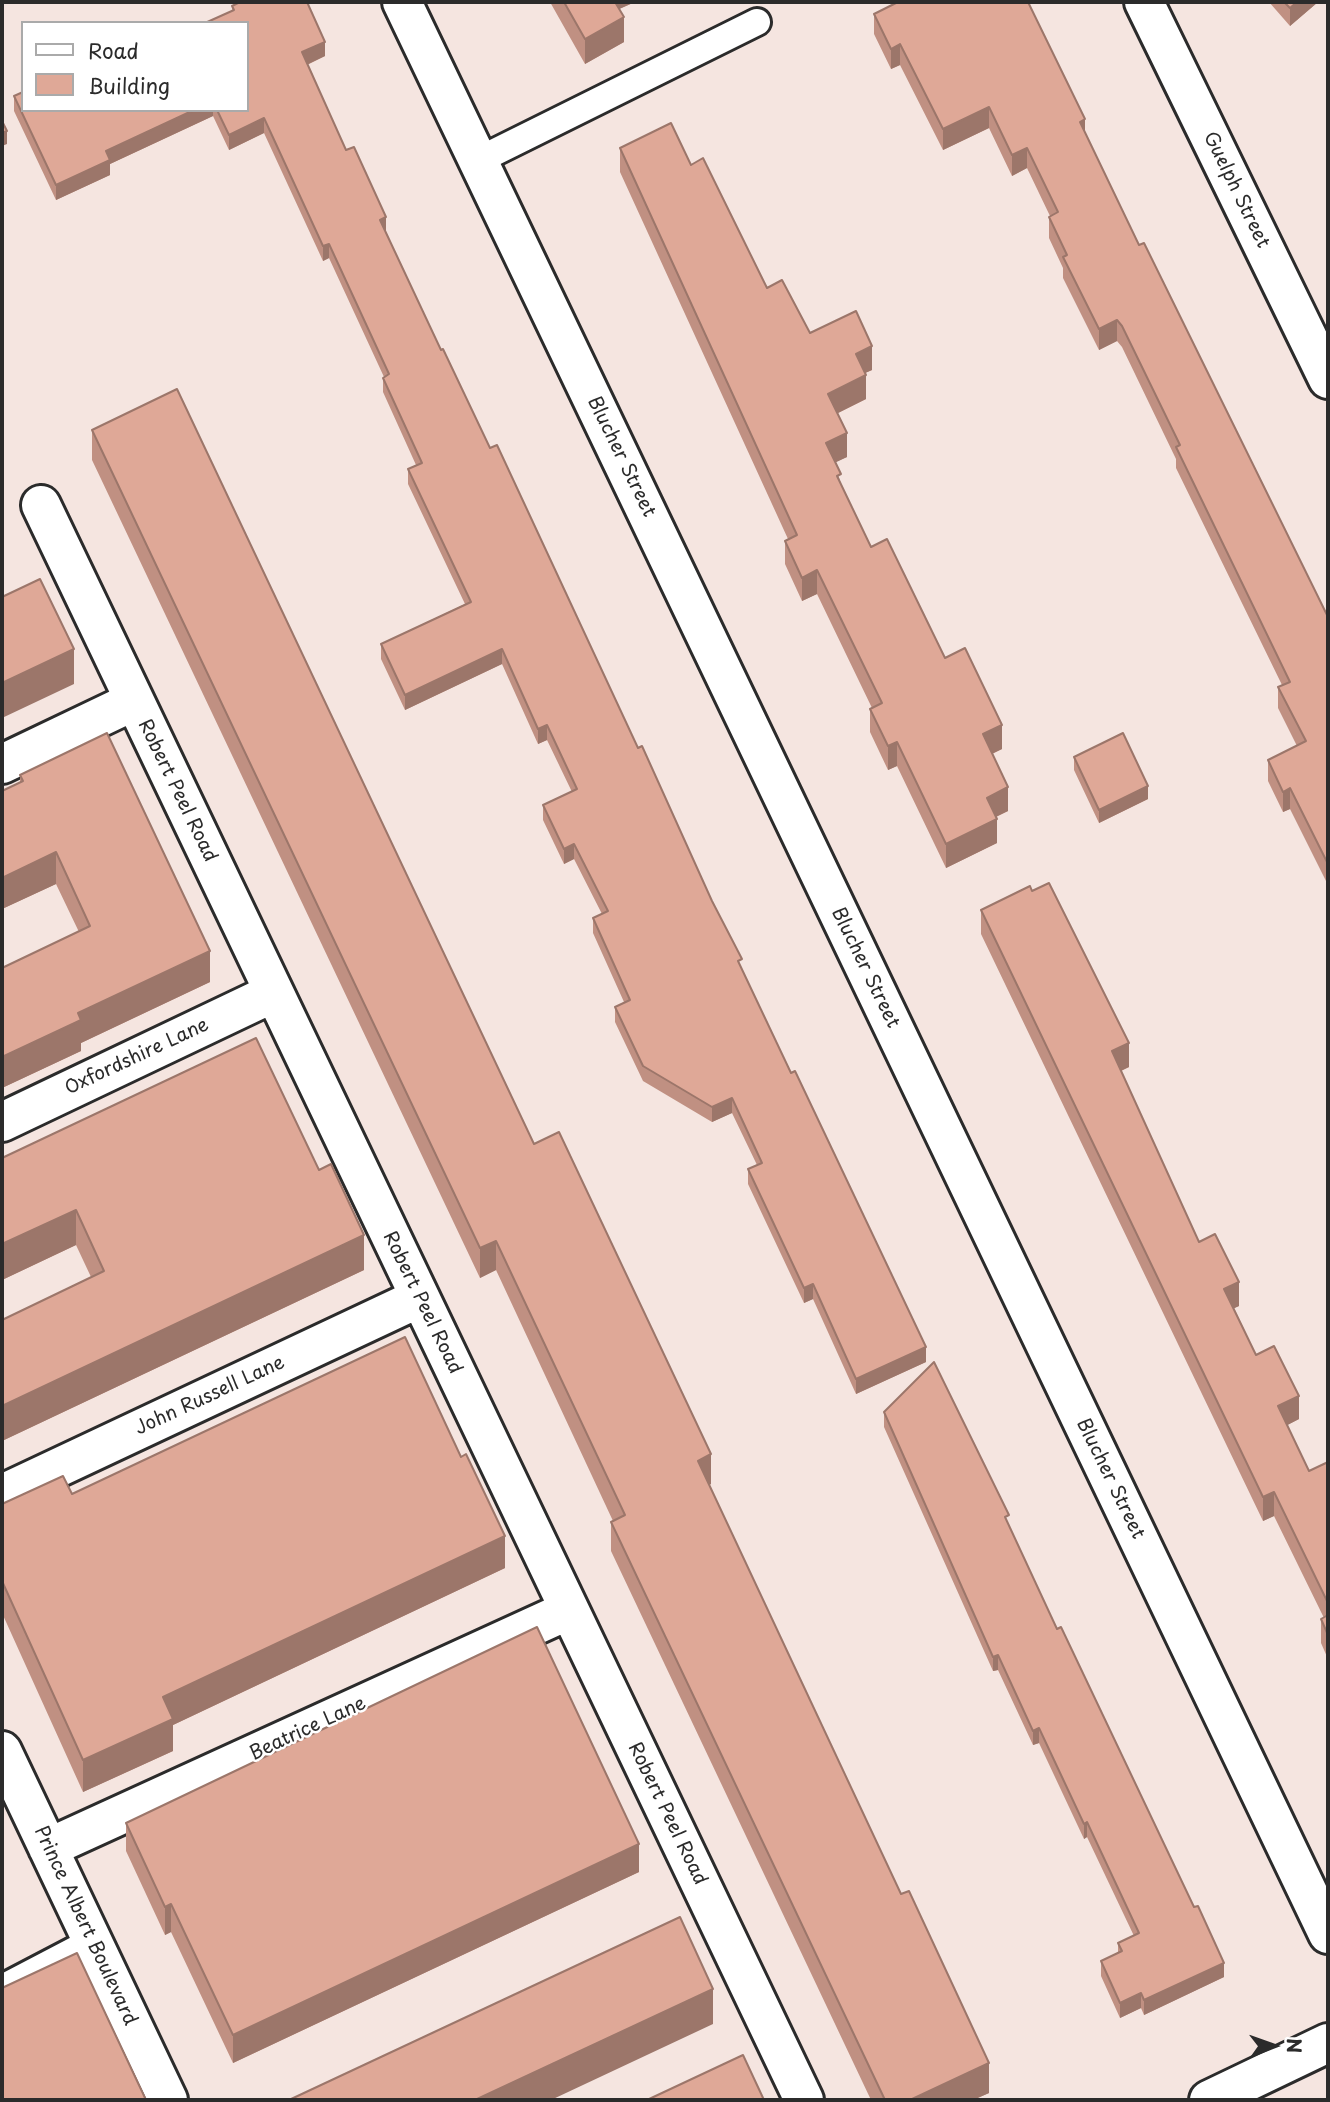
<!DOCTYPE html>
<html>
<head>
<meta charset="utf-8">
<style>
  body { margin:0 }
  #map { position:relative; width:1330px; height:2102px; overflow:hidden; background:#f5e5e0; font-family:"Playpen Sans",sans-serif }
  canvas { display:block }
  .frame { position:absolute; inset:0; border:4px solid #2b2b2b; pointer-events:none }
  .legend { position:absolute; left:21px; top:21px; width:228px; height:91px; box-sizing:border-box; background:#fff; border:2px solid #aaa; margin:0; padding:9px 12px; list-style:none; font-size:21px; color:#2b2b2b }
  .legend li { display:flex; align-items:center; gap:14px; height:35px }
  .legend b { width:35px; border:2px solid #aaa }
  .north { position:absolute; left:1239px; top:2011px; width:70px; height:70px; -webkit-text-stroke:5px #fff; paint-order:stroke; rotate:89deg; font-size:19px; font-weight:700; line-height:28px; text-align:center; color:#2b2b2b }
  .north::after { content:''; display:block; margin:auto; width:24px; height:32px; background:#2b2b2b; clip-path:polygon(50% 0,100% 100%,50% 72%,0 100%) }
</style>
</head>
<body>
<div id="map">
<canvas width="1330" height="2102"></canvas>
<div class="frame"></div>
<ul class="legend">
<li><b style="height:9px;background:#fff"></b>Road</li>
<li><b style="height:19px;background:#dfa897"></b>Building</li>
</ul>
<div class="north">N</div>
</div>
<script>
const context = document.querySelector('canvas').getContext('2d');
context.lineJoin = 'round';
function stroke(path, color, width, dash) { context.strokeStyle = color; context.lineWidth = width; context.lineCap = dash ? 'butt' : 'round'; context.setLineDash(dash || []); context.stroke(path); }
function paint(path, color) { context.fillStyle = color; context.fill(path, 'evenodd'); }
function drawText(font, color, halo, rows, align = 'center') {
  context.font = font + ' "Playpen Sans",sans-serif'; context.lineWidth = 5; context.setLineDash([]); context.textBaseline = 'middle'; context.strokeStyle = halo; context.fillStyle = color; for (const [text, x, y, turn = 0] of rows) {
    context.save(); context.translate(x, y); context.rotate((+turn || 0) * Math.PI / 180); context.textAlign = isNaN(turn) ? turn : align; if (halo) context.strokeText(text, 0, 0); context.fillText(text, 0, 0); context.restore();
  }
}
const service = new Path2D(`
  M 479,160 L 757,22
  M 2,1988 L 92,1941`);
const minor = new Path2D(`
  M 402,2 L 1328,1934
  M 1144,2 L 1328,379
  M 41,505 L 804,2100
  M 2,764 L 134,701
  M 2,1122 L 273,993
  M 2,1494 L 419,1298
  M 2,1751 L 168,2100
  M 48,1848 L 569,1610
  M 1209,2100 L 1328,2043`);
stroke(service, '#2b2b2b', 32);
stroke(minor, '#2b2b2b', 44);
stroke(service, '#fff', 26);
stroke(minor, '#fff', 38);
paint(new Path2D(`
  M 550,2 L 635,2 L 619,9 L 624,42 L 585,64 Z
  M 1269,2 L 1318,2 L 1290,26 Z
  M 232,6 L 325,56 L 307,65 L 346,150 L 386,232 L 441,350 L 490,448 L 742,969 L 926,1362 L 856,1394 L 813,1299 L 804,1303 L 748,1184 L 748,1169 L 757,1165 L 732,1113 L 712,1122 L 643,1081 L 615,1022 L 615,1007 L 624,1002 L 593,933 L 593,918 L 602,914 L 574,859 L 564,864 L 543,820 L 543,805 L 572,792 L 547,740 L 538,744 L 502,664 L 405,710 L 381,659 L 381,644 L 465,604 L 408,484 L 408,469 L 416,465 L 383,392 L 383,378 L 384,377 L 329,258 L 323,261 L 264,133 L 229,150 L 213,116 L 110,164 L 110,175 L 56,200 L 14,111 L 14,96 L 23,110 L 247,110 Z
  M 874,14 L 1085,132 L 1139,245 L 1328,617 L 1328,885 L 1290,809 L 1283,812 L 1268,781 L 1268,760 L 1297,746 L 1278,708 L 1278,687 L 1282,685 L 1176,468 L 1176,459 L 1122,347 L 1117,341 L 1099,350 L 1063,278 L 1063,268 L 1049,238 L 1049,217 L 1050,216 L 1027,168 L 1012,176 L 989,128 L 943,150 L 900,65 L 891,69 L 874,34 Z
  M 620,148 L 691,165 L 767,288 L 810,333 L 872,370 L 865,373 L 866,399 L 838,413 L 847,457 L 835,462 L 841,485 L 871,547 L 945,658 L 1002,749 L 992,754 L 1008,811 L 996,817 L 997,843 L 946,868 L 897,766 L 888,770 L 870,732 L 870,709 L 872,708 L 817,594 L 802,601 L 785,564 L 785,541 L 788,539 L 620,172 Z
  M 92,430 L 534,1144 L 711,1484 L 709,1485 L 989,2093 L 973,2100 L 871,2100 L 611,1551 L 611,1522 L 613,1521 L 496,1270 L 480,1278 L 92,460 Z
  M 1074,757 L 1148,799 L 1099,823 L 1074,770 Z
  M 20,775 L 210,982 L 81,1043 L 81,1051 L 2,1088 L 2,968 L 79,932 L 56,884 L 2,909 L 2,791 L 20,782 Z
  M 981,910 L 1129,1067 L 1121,1071 L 1199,1242 L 1239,1306 L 1234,1308 L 1256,1355 L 1299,1419 L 1287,1425 L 1309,1471 L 1328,1462 L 1328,1659 L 1321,1643 L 1321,1619 L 1324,1618 L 1274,1516 L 1263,1521 L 981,934 Z
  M 2,1158 L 364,1270 L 2,1441 L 2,1320 L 91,1277 L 76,1245 L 2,1280 Z
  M 884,1412 L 1009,1525 L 1057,1629 L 1224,1977 L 1144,2015 L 1141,2008 L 1120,2018 L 1101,1976 L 1101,1961 L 1118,1953 L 1118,1943 L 1134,1936 L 1087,1837 L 1084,1839 L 1039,1743 L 1033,1745 L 998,1670 L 993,1671 L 884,1427 Z
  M 72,1494 L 505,1568 L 173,1725 L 173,1751 L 83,1792 L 2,1613 L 2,1504 Z
  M 126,1823 L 639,1872 L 233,2063 L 171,1932 L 165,1935 L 126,1851 Z`), '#c09082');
paint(new Path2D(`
  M 608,2 L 635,2 L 608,14 Z
  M 1297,2 L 1318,2 L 1290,26 L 1290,8 Z
  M 624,17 L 624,42 L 585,64 L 585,39 Z
  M 325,42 L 325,56 L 302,67 L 302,52 Z
  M 900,44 L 900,65 L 891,69 L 891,49 Z
  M 989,107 L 989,128 L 943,150 L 943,129 Z
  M 194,110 L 213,110 L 213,116 L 110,164 L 110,175 L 56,200 L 56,185 L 106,151 Z
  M 264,118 L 264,133 L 229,150 L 229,135 Z
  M 1085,119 L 1085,140 L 1080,122 Z
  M 7,131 L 7,144 L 2,146 L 2,133 Z
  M 1027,148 L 1027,168 L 1012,176 L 1012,155 Z
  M 386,217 L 386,232 L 380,235 L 380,220 Z
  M 329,244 L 329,258 L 323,261 L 323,246 Z
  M 1117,320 L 1117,341 L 1099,350 L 1099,329 Z
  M 872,346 L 872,370 L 856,377 L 856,354 Z
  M 866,375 L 866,399 L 828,418 L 828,394 Z
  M 847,433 L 847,457 L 826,467 L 826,443 Z
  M 817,570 L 817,594 L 802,601 L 802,578 Z
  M 74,649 L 74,684 L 2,718 L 2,683 Z
  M 502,649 L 502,664 L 405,710 L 405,695 Z
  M 547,725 L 547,740 L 538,744 L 538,729 Z
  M 1002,725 L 1002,749 L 983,758 L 983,734 Z
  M 897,742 L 897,766 L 888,770 L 888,746 Z
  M 1148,786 L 1148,799 L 1099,823 L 1099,810 Z
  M 1008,787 L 1008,811 L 987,821 L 987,798 Z
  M 1290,788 L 1290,809 L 1283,812 L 1283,792 Z
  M 997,819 L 997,843 L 946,868 L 946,844 Z
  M 574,844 L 574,859 L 564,864 L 564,849 Z
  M 56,852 L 56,884 L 2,909 L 2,878 Z
  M 210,951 L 210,982 L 81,1043 L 81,1051 L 2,1088 L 2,1057 L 78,1013 Z
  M 1129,1043 L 1129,1067 L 1112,1075 L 1112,1051 Z
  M 732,1098 L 732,1113 L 712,1122 L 712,1107 Z
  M 76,1210 L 76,1245 L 2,1280 L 2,1244 Z
  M 364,1235 L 364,1270 L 2,1441 L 2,1406 Z
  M 496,1241 L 496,1270 L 480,1278 L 480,1248 Z
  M 1239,1282 L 1239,1306 L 1224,1313 L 1224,1289 Z
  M 813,1284 L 813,1299 L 804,1303 L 804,1288 Z
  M 926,1347 L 926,1362 L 856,1394 L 856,1379 Z
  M 1299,1396 L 1299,1419 L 1278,1430 L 1278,1406 Z
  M 711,1454 L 711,1484 L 698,1490 L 698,1461 Z
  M 1274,1492 L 1274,1516 L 1263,1521 L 1263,1497 Z
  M 505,1536 L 505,1568 L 173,1725 L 173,1751 L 83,1792 L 83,1760 L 163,1697 Z
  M 998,1655 L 998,1670 L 993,1671 L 993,1657 Z
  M 1039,1728 L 1039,1743 L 1033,1745 L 1033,1731 Z
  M 1087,1822 L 1087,1837 L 1084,1839 L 1084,1824 Z
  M 639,1844 L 639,1872 L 233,2063 L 233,2035 Z
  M 171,1904 L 171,1932 L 165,1935 L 165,1907 Z
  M 1224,1963 L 1224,1977 L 1144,2015 L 1144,2000 Z
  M 713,1989 L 713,2024 L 551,2100 L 475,2100 Z
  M 1141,1993 L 1141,2008 L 1120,2018 L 1120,2003 Z
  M 989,2063 L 989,2093 L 973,2100 L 910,2100 Z`), '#9c766a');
const building = new Path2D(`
  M 240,2 L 307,2 L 325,42 L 302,52 L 346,150 L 354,147 L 386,217 L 380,220 L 441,350 L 443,349 L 490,448 L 497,445 L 638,748 L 642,746 L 712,901 L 742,959 L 738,961 L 791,1073 L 795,1071 L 926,1347 L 856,1379 L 813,1284 L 804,1288 L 748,1169 L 762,1163 L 732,1098 L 712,1107 L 643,1066 L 615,1007 L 630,1000 L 593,918 L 608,911 L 574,844 L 564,849 L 543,805 L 577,789 L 547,725 L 538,729 L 502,649 L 405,695 L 381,644 L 471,602 L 408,469 L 422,463 L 383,378 L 389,374 L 329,244 L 323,246 L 264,118 L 229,135 L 217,110 L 247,110 L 247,23 L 205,23 L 234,10 L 232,6 Z
  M 564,2 L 615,2 L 624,17 L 585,39 Z
  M 898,2 L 1028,2 L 1085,119 L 1080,122 L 1139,245 L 1144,243 L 1328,617 L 1328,864 L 1290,788 L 1283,792 L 1268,760 L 1306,741 L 1278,687 L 1290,682 L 1176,447 L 1180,445 L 1122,326 L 1117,320 L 1099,329 L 1063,257 L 1067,255 L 1049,217 L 1058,212 L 1027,148 L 1012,155 L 989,107 L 943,129 L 900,44 L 891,49 L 874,14 Z
  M 1284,2 L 1297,2 L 1290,8 Z
  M 23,92 L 23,110 L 194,110 L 106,151 L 110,160 L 56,185 L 14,96 Z
  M 2,121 L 7,131 L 2,133 Z
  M 671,123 L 691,165 L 703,158 L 767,288 L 782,280 L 810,333 L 856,311 L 872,346 L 856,354 L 866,375 L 828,394 L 847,433 L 826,443 L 841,474 L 837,476 L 871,547 L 887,539 L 945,658 L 965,648 L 1002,725 L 983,734 L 1008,787 L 987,798 L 997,819 L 946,844 L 897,742 L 888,746 L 870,709 L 882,703 L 817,570 L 802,578 L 785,541 L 797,535 L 620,148 Z
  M 177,389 L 534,1144 L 559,1132 L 711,1454 L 698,1461 L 901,1894 L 909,1891 L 989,2063 L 910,2100 L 885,2100 L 611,1522 L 625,1515 L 496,1241 L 480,1248 L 92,430 Z
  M 40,579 L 74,649 L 2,683 L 2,597 Z
  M 107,733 L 210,951 L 78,1013 L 81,1020 L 2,1057 L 2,968 L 90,926 L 56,852 L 2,878 L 2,791 L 23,781 L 20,775 Z
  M 1123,733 L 1148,786 L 1099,810 L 1074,757 Z
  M 1049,883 L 1129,1043 L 1112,1051 L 1199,1242 L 1215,1234 L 1239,1282 L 1224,1289 L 1256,1355 L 1274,1346 L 1299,1396 L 1278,1406 L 1309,1471 L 1328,1462 L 1328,1603 L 1274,1492 L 1263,1497 L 981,910 L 1030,886 L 1032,891 Z
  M 256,1038 L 319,1170 L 331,1164 L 364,1235 L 2,1406 L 2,1320 L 104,1271 L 76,1210 L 2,1244 L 2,1158 Z
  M 405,1337 L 461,1457 L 466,1454 L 505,1536 L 163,1697 L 173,1719 L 83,1760 L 2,1581 L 2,1504 L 63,1476 L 72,1494 Z
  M 934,1362 L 1009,1515 L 1005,1517 L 1057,1629 L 1061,1627 L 1194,1907 L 1198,1906 L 1224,1963 L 1144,2000 L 1141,1993 L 1120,2003 L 1101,1961 L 1122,1951 L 1118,1943 L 1139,1933 L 1087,1822 L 1084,1824 L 1039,1728 L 1033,1731 L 998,1655 L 993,1657 L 884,1412 Z
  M 1328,1615 L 1328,1635 L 1321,1619 Z
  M 537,1627 L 639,1844 L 233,2035 L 171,1904 L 165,1907 L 126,1823 Z
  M 680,1917 L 713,1989 L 475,2100 L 289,2100 Z
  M 77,1953 L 146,2100 L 2,2100 L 2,1988 Z
  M 743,2055 L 764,2100 L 647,2100 Z`);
paint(building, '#dfa897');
stroke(building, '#9c766a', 2);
drawText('19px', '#2b2b2b', '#fff', [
  ["Guelph Street",1236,190,64],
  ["Blucher Street",621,457,64],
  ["Robert Peel Road",177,791,64],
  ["Blucher Street",865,968,64],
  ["Oxfordshire Lane",137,1057,-25],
  ["Robert Peel Road",422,1303,64],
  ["John Russell Lane",210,1396,-25],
  ["Blucher Street",1110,1479,64],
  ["Beatrice Lane",308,1729,-25],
  ["Robert Peel Road",667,1814,64],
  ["Prince Albert Boulevard",85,1926,65]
]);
</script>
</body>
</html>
